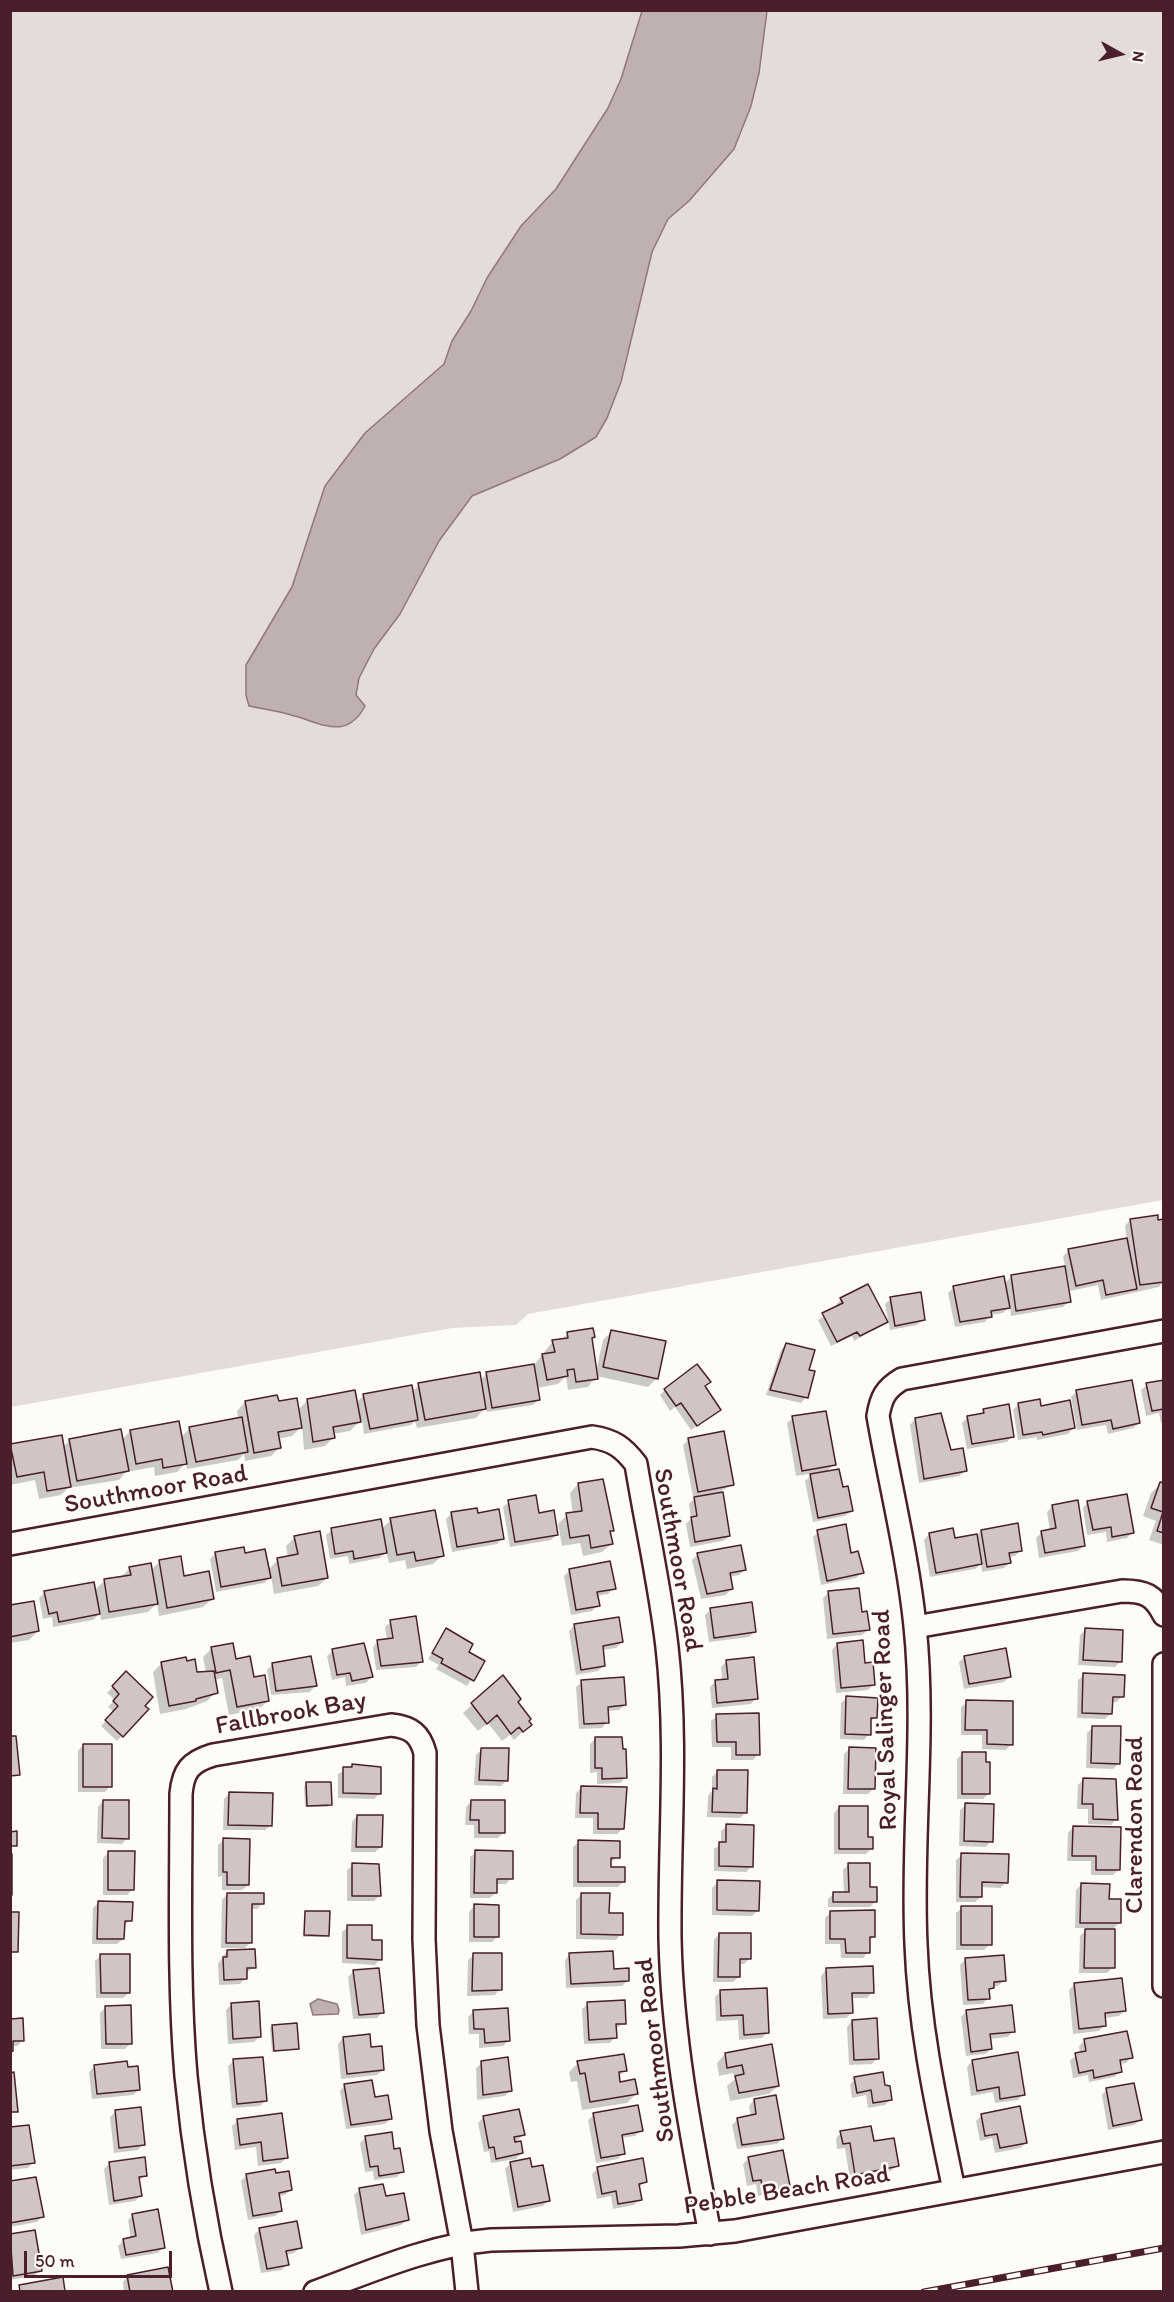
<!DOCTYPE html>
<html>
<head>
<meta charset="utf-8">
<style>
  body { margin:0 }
  #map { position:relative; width:1174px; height:2302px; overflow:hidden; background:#fdfcf7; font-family:Itim,sans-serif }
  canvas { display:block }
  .frame { position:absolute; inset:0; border:12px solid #4a1f2b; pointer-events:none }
  .north { position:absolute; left:1090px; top:24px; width:60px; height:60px; -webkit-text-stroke:4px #fdfcf7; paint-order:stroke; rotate:98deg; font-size:16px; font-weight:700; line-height:24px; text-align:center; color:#4a1f2b }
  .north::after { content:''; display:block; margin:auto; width:21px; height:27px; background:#4a1f2b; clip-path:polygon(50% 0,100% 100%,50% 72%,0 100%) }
  .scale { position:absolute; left:24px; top:2251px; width:148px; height:27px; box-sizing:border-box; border:3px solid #4a1f2b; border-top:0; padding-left:8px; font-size:18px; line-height:21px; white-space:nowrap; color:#4a1f2b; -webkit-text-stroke:4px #fdfcf7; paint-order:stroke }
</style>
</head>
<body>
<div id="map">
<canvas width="1174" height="2302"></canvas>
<div class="frame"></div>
<div class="north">N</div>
<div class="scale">50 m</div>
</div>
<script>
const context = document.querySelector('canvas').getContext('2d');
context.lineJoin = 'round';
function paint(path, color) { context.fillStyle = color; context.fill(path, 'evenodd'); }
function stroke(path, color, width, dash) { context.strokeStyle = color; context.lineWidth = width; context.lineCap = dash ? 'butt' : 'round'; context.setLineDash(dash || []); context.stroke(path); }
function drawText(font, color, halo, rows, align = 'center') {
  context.font = font + ' Itim,sans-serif'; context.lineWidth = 5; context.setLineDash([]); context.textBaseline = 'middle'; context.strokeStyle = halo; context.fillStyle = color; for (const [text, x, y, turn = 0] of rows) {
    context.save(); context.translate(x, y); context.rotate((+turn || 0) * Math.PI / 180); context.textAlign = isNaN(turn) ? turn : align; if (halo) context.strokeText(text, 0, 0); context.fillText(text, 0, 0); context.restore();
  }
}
paint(new Path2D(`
  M 11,11 L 1163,11 L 1163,1200 L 528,1314 L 516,1325 L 452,1328 L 11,1407 Z`), '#e3dcda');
const water = new Path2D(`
  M 642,11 L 767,11 L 759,73 L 751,106 L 734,149 L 689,201 L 668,219 L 652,252 L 621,382 L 607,418 L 596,437 L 560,459 L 472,496 L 439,541 L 400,614 L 374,649 L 359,678 L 356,695 L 365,706 C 346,742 320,722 291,715 C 278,711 263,709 249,706 L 246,695 L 246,665 L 292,587 L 325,486 L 365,433 L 444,364 L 452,341 L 471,311 L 487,278 L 521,226 L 556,189 L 608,108 L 621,79 Z
  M 318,1999 L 337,2004 L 339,2010 L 338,2014 L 313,2015 L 310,2004 Z`);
paint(water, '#c0b1b1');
stroke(water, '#91777b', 1.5);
paint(new Path2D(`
  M 1130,1220 L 1157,1222 L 1164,1282 L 1159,1287 L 1101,1300 L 1098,1285 L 1070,1291 L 1068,1277 L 1065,1277 L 1069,1301 L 1063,1307 L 1011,1316 L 1010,1306 L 1003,1313 L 990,1315 L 985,1322 L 955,1327 L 948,1293 L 954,1287 L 1004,1284 L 1011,1277 L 1065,1267 L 1063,1256 L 1069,1250 L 1127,1240 L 1125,1226 Z
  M 841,1299 L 886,1322 L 854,1341 L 852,1336 L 831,1346 L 818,1320 L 837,1307 L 836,1305 Z
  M 891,1299 L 923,1320 L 917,1325 L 890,1330 L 885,1304 Z
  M 611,1332 L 657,1378 L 648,1387 L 596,1376 L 588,1387 L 568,1390 L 566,1376 L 558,1384 L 537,1388 L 539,1399 L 533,1405 L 487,1412 L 486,1407 L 476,1418 L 417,1428 L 415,1421 L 411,1425 L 364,1434 L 362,1419 L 350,1431 L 333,1434 L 333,1438 L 325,1446 L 304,1450 L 302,1426 L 292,1436 L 278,1439 L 280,1447 L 271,1456 L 245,1461 L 244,1454 L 238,1460 L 187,1469 L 186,1463 L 177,1472 L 155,1476 L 154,1467 L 126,1472 L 119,1480 L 68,1488 L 61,1495 L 39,1499 L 35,1480 L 10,1485 L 10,1446 L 63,1447 L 70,1440 L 122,1440 L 130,1431 L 181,1437 L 190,1428 L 238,1419 L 237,1411 L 245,1402 L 277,1403 L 297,1411 L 308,1400 L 356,1403 L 364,1395 L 412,1392 L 419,1385 L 480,1381 L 487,1373 L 534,1365 L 553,1341 L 561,1340 L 568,1333 L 590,1339 L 596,1372 L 603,1340 Z
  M 786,1344 L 808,1371 L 806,1397 L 801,1403 L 766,1395 L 781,1350 Z
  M 1164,1381 L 1164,1423 L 1161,1423 L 1159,1413 L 1146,1416 L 1141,1390 L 1147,1385 Z
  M 704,1387 L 719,1410 L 691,1430 L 675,1407 L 670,1411 L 660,1395 L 665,1390 Z
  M 1077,1391 L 1139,1423 L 1133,1428 L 1108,1434 L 1106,1425 L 1077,1430 L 1071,1397 Z
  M 1019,1404 L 1040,1407 L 1073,1428 L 1068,1434 L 1037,1440 L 1037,1437 L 1018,1440 L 1013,1410 Z
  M 984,1410 L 1012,1436 L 1007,1442 L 967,1449 L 962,1423 L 968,1417 L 979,1415 Z
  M 793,1418 L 834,1464 L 826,1473 L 851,1511 L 845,1516 L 813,1522 L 805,1481 L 814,1473 L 796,1476 L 787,1423 Z
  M 915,1419 L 950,1452 L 965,1471 L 959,1476 L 919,1483 L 910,1425 Z
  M 689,1439 L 732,1485 L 721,1491 L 729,1536 L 723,1541 L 690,1547 L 686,1524 L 691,1519 L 689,1504 L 697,1496 L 693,1496 L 683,1445 Z
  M 578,1484 L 612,1530 L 609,1533 L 611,1544 L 602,1552 L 583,1556 L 580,1543 L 562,1546 L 558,1524 L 567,1515 L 573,1514 L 570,1493 Z
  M 1160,1484 L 1164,1485 L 1164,1545 L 1149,1540 L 1156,1521 L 1143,1516 L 1151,1493 Z
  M 509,1502 L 538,1515 L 557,1534 L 551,1540 L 510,1547 L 503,1507 Z
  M 1088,1502 L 1132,1533 L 1127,1538 L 1107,1542 L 1106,1532 L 1087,1535 L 1083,1508 Z
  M 1053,1506 L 1084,1545 L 1078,1551 L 1039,1558 L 1036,1538 L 1042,1532 L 1050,1531 L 1047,1512 Z
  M 452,1513 L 477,1515 L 503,1538 L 497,1544 L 452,1552 L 446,1519 Z
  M 391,1520 L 442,1556 L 433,1564 L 407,1569 L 405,1560 L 389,1563 L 386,1551 L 380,1558 L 349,1564 L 348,1556 L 330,1559 L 326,1535 L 332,1530 L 381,1529 Z
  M 981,1531 L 1021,1550 L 1015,1556 L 1009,1557 L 1010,1562 L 1004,1568 L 982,1572 L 981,1564 L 975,1569 L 930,1577 L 924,1540 L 929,1534 L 953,1540 L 977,1535 Z
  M 818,1532 L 849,1555 L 862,1572 L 856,1578 L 821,1585 L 813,1537 Z
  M 295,1537 L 327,1578 L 318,1586 L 274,1594 L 271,1576 L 264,1583 L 216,1592 L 210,1559 L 216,1553 L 243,1554 L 268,1570 L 278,1560 L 288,1558 L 286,1546 Z
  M 698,1554 L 744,1570 L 739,1575 L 729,1577 L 731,1589 L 726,1595 L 701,1599 L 692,1560 Z
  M 159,1562 L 212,1599 L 203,1607 L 159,1616 L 157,1603 L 148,1612 L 101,1620 L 100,1613 L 93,1620 L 53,1627 L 52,1617 L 43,1619 L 39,1598 L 45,1592 L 94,1591 L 104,1581 L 121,1577 L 130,1568 L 151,1570 Z
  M 570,1570 L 614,1588 L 608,1594 L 596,1596 L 598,1605 L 592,1611 L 571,1615 L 564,1576 Z
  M 828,1593 L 861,1613 L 868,1630 L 862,1635 L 827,1639 L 823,1598 Z
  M 10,1607 L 38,1631 L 29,1640 L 10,1643 Z
  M 710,1610 L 755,1631 L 749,1637 L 709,1642 L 705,1615 Z
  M 391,1622 L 422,1661 L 416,1667 L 376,1670 L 373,1647 L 378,1641 L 387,1640 L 385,1627 Z
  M 575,1625 L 622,1642 L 616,1648 L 602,1650 L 604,1665 L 598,1671 L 576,1675 L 569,1631 Z
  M 446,1630 L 467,1652 L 483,1661 L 467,1686 L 436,1669 L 439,1665 L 428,1659 Z
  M 1085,1630 L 1121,1661 L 1115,1667 L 1078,1665 L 1080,1635 Z
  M 837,1644 L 864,1665 L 873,1685 L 868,1690 L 836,1693 L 832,1650 Z
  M 212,1648 L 235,1661 L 268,1701 L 259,1709 L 229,1715 L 222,1678 L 214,1680 L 216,1692 L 207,1701 L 186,1709 L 160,1714 L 153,1672 L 162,1663 L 196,1674 L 206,1673 L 203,1657 Z
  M 333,1651 L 371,1677 L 366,1683 L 346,1686 L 345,1677 L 332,1680 L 327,1656 Z
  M 965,1657 L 1010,1676 L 1004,1682 L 964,1689 L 959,1662 Z
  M 727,1661 L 756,1698 L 751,1704 L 712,1708 L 710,1687 L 716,1681 L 722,1681 L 721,1667 Z
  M 272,1665 L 315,1686 L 310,1692 L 271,1695 L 267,1670 Z
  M 126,1673 L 147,1710 L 117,1741 L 101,1726 L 114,1712 L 108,1707 L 115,1700 L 107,1693 Z
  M 1084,1675 L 1122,1696 L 1117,1702 L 1111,1702 L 1111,1713 L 1105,1719 L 1077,1718 L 1078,1680 Z
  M 503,1677 L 530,1725 L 514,1740 L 510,1735 L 502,1741 L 488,1723 L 478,1731 L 463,1713 Z
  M 582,1682 L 625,1705 L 619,1710 L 607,1711 L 607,1722 L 602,1728 L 579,1729 L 576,1687 Z
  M 847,1698 L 875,1717 L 870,1723 L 869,1734 L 864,1740 L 840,1739 L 841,1703 Z
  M 967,1702 L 1011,1744 L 1006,1750 L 982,1749 L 982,1735 L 961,1735 L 961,1707 Z
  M 717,1716 L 758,1754 L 753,1760 L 731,1760 L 731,1747 L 712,1747 L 711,1721 Z
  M 1093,1727 L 1119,1763 L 1113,1769 L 1086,1768 L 1087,1733 Z
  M 595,1739 L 625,1778 L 620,1783 L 597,1784 L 597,1772 L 590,1773 L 590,1744 Z
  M 83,1745 L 110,1786 L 105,1792 L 78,1792 L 78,1751 Z
  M 482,1749 L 507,1780 L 501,1786 L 474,1785 L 476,1755 Z
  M 849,1749 L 873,1789 L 868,1794 L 843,1794 L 844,1754 Z
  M 963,1753 L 988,1794 L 983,1799 L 957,1799 L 957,1759 Z
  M 352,1766 L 380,1793 L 374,1799 L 338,1798 L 338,1774 Z
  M 718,1771 L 746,1812 L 740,1818 L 707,1817 L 708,1796 L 712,1791 L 712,1777 Z
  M 1084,1779 L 1117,1803 L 1116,1819 L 1111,1825 L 1088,1824 L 1088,1809 L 1077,1809 L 1078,1785 Z
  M 307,1783 L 330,1805 L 328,1807 L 305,1807 L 304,1786 Z
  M 581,1788 L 622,1829 L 617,1834 L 593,1834 L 593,1818 L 575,1818 L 576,1793 Z
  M 229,1794 L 271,1825 L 265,1830 L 223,1830 L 224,1799 Z
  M 103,1801 L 127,1838 L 122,1844 L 97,1843 L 98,1807 Z
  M 471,1801 L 503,1833 L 498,1838 L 474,1838 L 474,1825 L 465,1825 L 466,1807 Z
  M 966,1805 L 991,1841 L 986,1847 L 959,1846 L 960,1810 Z
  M 839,1807 L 872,1848 L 866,1854 L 834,1854 L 834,1813 Z
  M 357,1816 L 381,1847 L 375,1852 L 351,1852 L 352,1822 Z
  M 727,1826 L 752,1866 L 746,1872 L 714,1871 L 714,1849 L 721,1844 L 721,1831 Z
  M 1073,1827 L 1118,1870 L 1113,1875 L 1091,1875 L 1091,1861 L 1067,1861 L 1068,1833 Z
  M 224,1840 L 248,1885 L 242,1890 L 222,1890 L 222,1876 L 218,1877 L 218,1845 Z
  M 579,1842 L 618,1857 L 610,1863 L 610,1869 L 623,1882 L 618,1887 L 573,1887 L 573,1847 Z
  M 109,1852 L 132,1890 L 127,1895 L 103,1895 L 103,1858 Z
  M 476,1852 L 511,1878 L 506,1884 L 496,1884 L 495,1893 L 490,1898 L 470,1898 L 470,1857 Z
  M 962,1855 L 1006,1882 L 1001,1888 L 981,1887 L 981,1897 L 975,1902 L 956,1902 L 956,1860 Z
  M 849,1864 L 869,1888 L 876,1901 L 870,1907 L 828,1907 L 828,1899 L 834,1893 L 844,1893 L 843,1870 Z
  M 353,1865 L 380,1895 L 374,1901 L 347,1901 L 347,1870 Z
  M 718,1882 L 758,1910 L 752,1916 L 712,1915 L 712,1888 Z
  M 1081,1885 L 1108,1900 L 1119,1923 L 1111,1931 L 1113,1967 L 1107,1973 L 1079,1973 L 1080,1936 L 1088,1928 L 1075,1928 L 1076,1890 Z
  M 227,1894 L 262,1904 L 257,1909 L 251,1909 L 250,1942 L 245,1948 L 221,1948 L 222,1900 Z
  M 582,1894 L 608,1914 L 621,1934 L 616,1940 L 576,1939 L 576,1900 Z
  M 98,1903 L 131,1920 L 123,1926 L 123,1939 L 117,1944 L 92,1944 L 93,1908 Z
  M 474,1906 L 498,1936 L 492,1942 L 469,1942 L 469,1912 Z
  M 962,1908 L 990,1944 L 984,1950 L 956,1950 L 956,1913 Z
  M 306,1912 L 327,1935 L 325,1937 L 303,1937 Z
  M 831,1912 L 874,1936 L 868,1942 L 868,1952 L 863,1958 L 841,1958 L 840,1944 L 825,1944 L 825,1918 Z
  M 348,1927 L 371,1941 L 380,1959 L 375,1965 L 342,1963 L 342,1932 Z
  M 719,1934 L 750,1958 L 744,1964 L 739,1964 L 739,1977 L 733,1982 L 713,1982 L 714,1940 Z
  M 227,1951 L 254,1967 L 246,1973 L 246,1978 L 240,1984 L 219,1985 L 218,1964 Z
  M 570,1954 L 613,1971 L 628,1980 L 622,1986 L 566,1988 L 565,1960 Z
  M 101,1955 L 129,1993 L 123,1998 L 96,1998 L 95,1961 Z
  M 474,1955 L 500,1989 L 495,1995 L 467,1996 L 468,1960 Z
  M 966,1959 L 1004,1980 L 998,1986 L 992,1986 L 988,1992 L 988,1998 L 983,2004 L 963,2005 L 960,1965 Z
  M 826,1970 L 872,1992 L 867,1998 L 851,1998 L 852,2013 L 846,2018 L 823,2019 L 821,1976 Z
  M 354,1971 L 382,2012 L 377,2018 L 353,2019 L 348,1977 Z
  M 1075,1984 L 1124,2011 L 1119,2016 L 1104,2018 L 1104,2025 L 1099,2031 L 1073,2034 L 1069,1990 Z
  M 721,1991 L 767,2033 L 762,2038 L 739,2040 L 738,2020 L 716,2021 L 715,1997 Z
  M 232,2004 L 259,2037 L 254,2042 L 228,2044 L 226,2010 Z
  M 588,2004 L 624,2023 L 615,2029 L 615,2037 L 610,2043 L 584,2044 L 582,2009 Z
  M 106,2007 L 131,2043 L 125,2049 L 101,2049 L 100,2013 Z
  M 474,2011 L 508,2041 L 503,2046 L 479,2048 L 479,2034 L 469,2034 L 468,2017 Z
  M 967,2011 L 1013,2031 L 1008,2037 L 989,2039 L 991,2049 L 985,2054 L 966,2056 L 961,2017 Z
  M 10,2020 L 23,2040 L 17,2046 L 10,2046 Z
  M 852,2021 L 877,2058 L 872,2064 L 849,2065 L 847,2027 Z
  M 273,2026 L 298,2048 L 272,2052 L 270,2028 Z
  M 343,2038 L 370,2049 L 383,2070 L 377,2075 L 341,2079 L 338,2044 Z
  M 1085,2040 L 1131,2057 L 1126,2063 L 1119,2064 L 1120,2072 L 1114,2077 L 1089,2082 L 1088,2075 L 1073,2078 L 1070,2060 L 1080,2054 L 1079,2046 Z
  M 725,2054 L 778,2086 L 769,2094 L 730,2101 L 727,2086 L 735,2079 L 733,2073 L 719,2076 L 717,2063 Z
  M 234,2061 L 266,2100 L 260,2106 L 232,2108 L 228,2066 Z
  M 972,2061 L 1023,2094 L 1018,2100 L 995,2103 L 993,2092 L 971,2096 L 967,2067 Z
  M 482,2063 L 511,2090 L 505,2096 L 477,2100 L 476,2068 Z
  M 578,2063 L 625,2070 L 618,2077 L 619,2083 L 636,2094 L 627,2103 L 582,2110 L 577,2081 L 571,2082 L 569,2072 Z
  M 95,2066 L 139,2089 L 133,2095 L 92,2099 L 89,2072 Z
  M 855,2079 L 884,2087 L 890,2099 L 885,2105 L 868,2108 L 866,2095 L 852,2098 L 850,2084 Z
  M 345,2085 L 373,2099 L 391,2118 L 385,2124 L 346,2129 L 340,2091 Z
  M 1107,2089 L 1140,2120 L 1134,2125 L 1108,2130 L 1102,2095 Z
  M 754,2100 L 783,2138 L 777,2144 L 737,2149 L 732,2125 L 738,2119 L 751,2117 L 749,2106 Z
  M 115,2112 L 143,2144 L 138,2150 L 114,2153 L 110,2117 Z
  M 594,2115 L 641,2130 L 635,2136 L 621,2138 L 623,2153 L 618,2159 L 596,2163 L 588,2120 Z
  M 982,2115 L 1026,2143 L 1020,2148 L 995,2153 L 992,2138 L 980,2141 L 976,2121 Z
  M 484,2117 L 523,2135 L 514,2144 L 521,2153 L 516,2159 L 491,2163 L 489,2151 L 484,2152 L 478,2123 Z
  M 238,2121 L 287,2157 L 281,2163 L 258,2166 L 256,2147 L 235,2150 L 232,2126 Z
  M 10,2129 L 33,2162 L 28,2168 L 10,2170 Z
  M 841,2133 L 873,2143 L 897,2165 L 891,2171 L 850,2180 L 845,2148 L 837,2149 L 836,2138 Z
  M 366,2137 L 393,2150 L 402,2171 L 397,2177 L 374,2180 L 373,2171 L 365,2172 L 360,2143 Z
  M 749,2158 L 788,2185 L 782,2191 L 758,2196 L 756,2184 L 747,2186 L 743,2164 Z
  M 511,2163 L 530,2169 L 548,2200 L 543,2206 L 513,2212 L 505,2169 Z
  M 109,2164 L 146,2175 L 138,2181 L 140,2196 L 135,2201 L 109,2205 L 104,2169 Z
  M 598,2168 L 645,2182 L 638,2188 L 640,2199 L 634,2205 L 613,2209 L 611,2196 L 597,2199 L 592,2174 Z
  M 246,2176 L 290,2190 L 285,2195 L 278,2196 L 281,2210 L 275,2216 L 248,2220 L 241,2181 Z
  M 10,2183 L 42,2216 L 37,2222 L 10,2227 Z
  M 360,2189 L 384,2198 L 407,2220 L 401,2225 L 361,2235 L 354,2195 Z
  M 133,2215 L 163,2247 L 158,2253 L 121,2259 L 118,2246 L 124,2240 L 131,2239 L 128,2220 Z
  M 260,2229 L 300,2248 L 294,2253 L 286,2255 L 287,2264 L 282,2270 L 261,2273 L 254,2235 Z
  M 10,2236 L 40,2270 L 34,2276 L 10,2280 Z
  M 128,2276 L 171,2292 L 124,2292 L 123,2282 Z`), '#0003');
const building = new Path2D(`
  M 1158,1215 L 1158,1220 L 1164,1219 L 1164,1282 L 1140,1285 L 1130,1219 Z
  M 1127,1238 L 1137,1289 L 1106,1295 L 1103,1280 L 1076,1286 L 1068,1249 Z
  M 1065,1266 L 1071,1302 L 1016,1311 L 1011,1275 Z
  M 1004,1276 L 1010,1308 L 991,1311 L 992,1317 L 960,1322 L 953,1286 Z
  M 868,1284 L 888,1322 L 860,1336 L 857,1332 L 837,1342 L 822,1313 L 843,1303 L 840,1298 Z
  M 921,1292 L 925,1320 L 895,1326 L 890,1297 Z
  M 593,1328 L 595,1337 L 592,1338 L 598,1379 L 576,1382 L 574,1369 L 567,1370 L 568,1376 L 547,1380 L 542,1354 L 555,1352 L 552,1340 L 568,1338 L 567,1332 Z
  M 611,1330 L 666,1341 L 658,1379 L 603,1367 Z
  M 786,1343 L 815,1350 L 809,1370 L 815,1371 L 808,1398 L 770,1390 Z
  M 534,1364 L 540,1400 L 492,1408 L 486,1372 Z
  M 697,1364 L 711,1382 L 705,1386 L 721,1410 L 697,1426 L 681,1403 L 676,1406 L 664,1389 Z
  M 480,1372 L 486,1409 L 425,1420 L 418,1383 Z
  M 1132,1380 L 1140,1423 L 1113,1429 L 1111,1420 L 1082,1425 L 1076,1390 Z
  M 1164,1380 L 1164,1409 L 1152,1411 L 1146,1383 Z
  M 412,1385 L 418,1420 L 370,1429 L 363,1394 Z
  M 355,1390 L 361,1422 L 333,1427 L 335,1438 L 313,1442 L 307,1399 Z
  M 277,1395 L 279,1401 L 297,1398 L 302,1428 L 278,1432 L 281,1448 L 254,1453 L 245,1401 Z
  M 1040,1399 L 1041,1406 L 1070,1400 L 1075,1428 L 1043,1435 L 1042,1432 L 1023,1435 L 1018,1403 Z
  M 1009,1404 L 1014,1437 L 972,1444 L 967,1416 L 984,1413 L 983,1409 Z
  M 826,1411 L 836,1465 L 802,1471 L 792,1416 Z
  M 941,1413 L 951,1450 L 963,1448 L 967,1471 L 924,1479 L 915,1418 Z
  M 242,1417 L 248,1452 L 196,1462 L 189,1427 Z
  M 179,1421 L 187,1464 L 163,1468 L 162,1459 L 136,1464 L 130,1430 Z
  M 121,1429 L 129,1471 L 77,1481 L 69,1439 Z
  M 724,1431 L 734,1485 L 698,1492 L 688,1438 Z
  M 62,1435 L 71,1487 L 47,1491 L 44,1472 L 17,1477 L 10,1444 Z
  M 839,1469 L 843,1487 L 848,1486 L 853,1511 L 818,1518 L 810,1474 Z
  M 603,1479 L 614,1531 L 610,1531 L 613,1544 L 591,1548 L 589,1535 L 570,1538 L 566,1513 L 582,1511 L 578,1483 Z
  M 1160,1482 L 1164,1483 L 1164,1533 L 1157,1531 L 1163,1512 L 1151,1508 Z
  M 723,1492 L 730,1536 L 695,1542 L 691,1517 L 697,1516 L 694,1497 Z
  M 1127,1494 L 1134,1533 L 1112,1537 L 1111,1527 L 1093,1530 L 1087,1501 Z
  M 536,1495 L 539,1513 L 554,1510 L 558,1535 L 515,1542 L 508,1500 Z
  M 1078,1500 L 1085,1546 L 1045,1553 L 1041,1531 L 1056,1528 L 1052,1505 Z
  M 477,1508 L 478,1513 L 499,1509 L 504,1539 L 457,1547 L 451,1512 Z
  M 435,1510 L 444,1556 L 416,1561 L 414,1552 L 397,1555 L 390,1518 Z
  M 381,1519 L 387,1553 L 354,1559 L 353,1551 L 335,1554 L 331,1528 Z
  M 1018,1523 L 1022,1551 L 1009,1553 L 1011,1563 L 987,1567 L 981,1530 Z
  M 846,1524 L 851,1553 L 858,1551 L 864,1573 L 827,1581 L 817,1530 Z
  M 953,1528 L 955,1538 L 977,1534 L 982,1564 L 936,1573 L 929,1533 Z
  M 320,1531 L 328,1578 L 282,1586 L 277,1558 L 298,1554 L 294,1536 Z
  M 741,1545 L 746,1570 L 730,1573 L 733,1589 L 707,1594 L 697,1553 Z
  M 244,1547 L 245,1553 L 265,1549 L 271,1578 L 221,1587 L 215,1552 Z
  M 181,1556 L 184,1576 L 209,1571 L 214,1599 L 167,1608 L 159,1560 Z
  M 610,1561 L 616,1589 L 597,1592 L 600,1606 L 576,1610 L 569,1569 Z
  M 151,1563 L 158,1604 L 109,1612 L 104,1579 L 131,1575 L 129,1567 Z
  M 94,1582 L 100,1614 L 59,1622 L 57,1612 L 49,1614 L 44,1591 Z
  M 859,1588 L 862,1612 L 867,1611 L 870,1630 L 833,1634 L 828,1591 Z
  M 34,1601 L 39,1631 L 10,1637 L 10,1605 Z
  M 752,1602 L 756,1632 L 714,1638 L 710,1608 Z
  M 416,1616 L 423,1662 L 381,1666 L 377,1640 L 393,1638 L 390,1620 Z
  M 619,1617 L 623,1642 L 603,1646 L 605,1666 L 581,1670 L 574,1624 Z
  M 446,1628 L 473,1644 L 469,1652 L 485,1661 L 474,1681 L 441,1663 L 443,1659 L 432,1653 Z
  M 1085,1628 L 1123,1630 L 1122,1662 L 1083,1660 Z
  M 863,1640 L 865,1663 L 873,1662 L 875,1685 L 841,1688 L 837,1643 Z
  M 233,1643 L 236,1659 L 250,1656 L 254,1677 L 265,1675 L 269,1701 L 237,1707 L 230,1670 L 216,1673 L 211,1647 Z
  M 364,1643 L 373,1677 L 352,1681 L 350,1673 L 337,1675 L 332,1649 Z
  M 1006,1648 L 1011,1677 L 969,1684 L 964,1656 Z
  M 311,1656 L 317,1686 L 276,1691 L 272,1663 Z
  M 186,1657 L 187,1661 L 195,1659 L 197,1672 L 214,1671 L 218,1693 L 196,1699 L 196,1701 L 169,1706 L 161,1662 Z
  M 754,1657 L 758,1699 L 717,1703 L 715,1680 L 728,1679 L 726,1660 Z
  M 126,1671 L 153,1697 L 145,1706 L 149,1709 L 123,1737 L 105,1720 L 118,1706 L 113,1701 L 119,1694 L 112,1686 Z
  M 1083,1673 L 1125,1675 L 1124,1697 L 1113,1697 L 1112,1714 L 1082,1713 Z
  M 503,1675 L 521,1699 L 518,1702 L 531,1719 L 529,1721 L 532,1725 L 523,1732 L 519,1727 L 511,1734 L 497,1715 L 487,1724 L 471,1703 Z
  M 624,1677 L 626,1705 L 608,1707 L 609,1723 L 584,1724 L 581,1680 Z
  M 846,1696 L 878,1698 L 877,1718 L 871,1718 L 871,1735 L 845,1734 Z
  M 966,1700 L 1013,1701 L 1013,1745 L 987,1744 L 987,1730 L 965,1730 Z
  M 759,1713 L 760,1755 L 736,1755 L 736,1742 L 717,1742 L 716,1714 Z
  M 1092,1726 L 1121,1726 L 1120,1764 L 1091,1763 Z
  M 10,1736 L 16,1736 L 20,1775 L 10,1776 Z
  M 595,1737 L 622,1737 L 623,1749 L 626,1749 L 627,1778 L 602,1779 L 602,1768 L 595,1768 Z
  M 83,1744 L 112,1744 L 112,1787 L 83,1787 Z
  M 849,1747 L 876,1748 L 875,1789 L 848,1789 Z
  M 481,1748 L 509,1748 L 508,1781 L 479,1780 Z
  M 962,1752 L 986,1752 L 986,1762 L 990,1762 L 990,1794 L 962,1794 Z
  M 352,1764 L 381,1767 L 381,1794 L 343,1793 L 343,1767 L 352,1767 Z
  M 717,1770 L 748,1770 L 747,1813 L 712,1812 L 713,1788 L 717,1789 Z
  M 1083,1778 L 1116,1779 L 1118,1820 L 1093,1819 L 1093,1804 L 1082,1804 Z
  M 306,1782 L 331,1782 L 332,1805 L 307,1806 Z
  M 581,1786 L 627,1787 L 624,1829 L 598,1829 L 598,1813 L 580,1813 Z
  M 229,1792 L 273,1793 L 272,1826 L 228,1825 Z
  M 103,1800 L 129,1800 L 129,1839 L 102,1838 Z
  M 471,1800 L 505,1800 L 505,1833 L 479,1833 L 479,1820 L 470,1820 Z
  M 965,1803 L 994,1804 L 993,1842 L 964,1841 Z
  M 839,1806 L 868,1806 L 868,1837 L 873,1837 L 873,1849 L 839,1849 Z
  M 357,1815 L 383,1815 L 382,1847 L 356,1847 Z
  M 726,1824 L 754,1825 L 753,1867 L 719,1866 L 719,1842 L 726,1842 Z
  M 1073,1826 L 1121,1827 L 1120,1870 L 1096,1870 L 1096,1856 L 1072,1856 Z
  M 17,1831 L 17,1846 L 10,1846 L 10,1832 Z
  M 223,1838 L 250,1839 L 249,1885 L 227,1885 L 227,1872 L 223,1872 Z
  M 578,1840 L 620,1841 L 620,1858 L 611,1858 L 611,1867 L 625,1867 L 625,1882 L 578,1882 Z
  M 475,1850 L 513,1851 L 513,1879 L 497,1879 L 497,1893 L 474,1893 Z
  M 108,1851 L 135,1851 L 134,1890 L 108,1890 Z
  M 961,1853 L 1009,1854 L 1008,1883 L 982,1882 L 982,1897 L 960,1897 Z
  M 10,1854 L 12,1854 L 12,1895 L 10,1895 Z
  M 352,1863 L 379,1864 L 381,1896 L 352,1896 Z
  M 848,1863 L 870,1863 L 870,1887 L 877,1887 L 877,1902 L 833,1902 L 833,1892 L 849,1892 Z
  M 717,1880 L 760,1881 L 759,1911 L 717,1910 Z
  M 1081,1883 L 1110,1884 L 1109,1899 L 1121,1899 L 1121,1923 L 1080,1923 Z
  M 227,1893 L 264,1893 L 264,1904 L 252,1904 L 252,1943 L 226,1943 Z
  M 581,1893 L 610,1893 L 609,1913 L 623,1913 L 623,1935 L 581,1934 Z
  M 98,1901 L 133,1902 L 132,1921 L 125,1921 L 124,1939 L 97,1939 Z
  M 474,1904 L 499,1905 L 499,1937 L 474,1937 Z
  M 961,1906 L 992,1906 L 992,1945 L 961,1945 Z
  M 875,1910 L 875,1937 L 870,1937 L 870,1953 L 846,1953 L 845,1939 L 830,1939 L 830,1911 Z
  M 305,1911 L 330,1911 L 329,1936 L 304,1935 Z
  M 10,1912 L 19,1912 L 18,1952 L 10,1952 Z
  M 347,1925 L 372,1925 L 372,1940 L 382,1940 L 382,1960 L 347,1958 Z
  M 1085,1929 L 1115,1929 L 1115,1968 L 1084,1968 Z
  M 719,1933 L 751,1933 L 751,1959 L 740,1959 L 740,1977 L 718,1977 Z
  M 255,1949 L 256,1968 L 247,1968 L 247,1979 L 224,1980 L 223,1957 L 227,1957 L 227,1950 Z
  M 613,1951 L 614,1969 L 629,1968 L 629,1981 L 571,1984 L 569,1953 Z
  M 473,1953 L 502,1953 L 502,1990 L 472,1991 Z
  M 100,1954 L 130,1954 L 130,1993 L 101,1993 Z
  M 1004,1955 L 1006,1981 L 994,1982 L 994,1988 L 989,1989 L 990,1999 L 968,2000 L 965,1958 Z
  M 873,1966 L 874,1993 L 852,1993 L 853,2013 L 828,2014 L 826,1968 Z
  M 379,1968 L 384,2013 L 359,2015 L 353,1970 Z
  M 1122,1978 L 1126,2011 L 1105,2013 L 1106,2026 L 1079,2029 L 1074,1983 Z
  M 767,1988 L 769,2033 L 744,2035 L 743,2015 L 721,2016 L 720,1990 Z
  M 625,2000 L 626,2024 L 616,2024 L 617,2038 L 589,2040 L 587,2002 Z
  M 259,2001 L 261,2037 L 233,2039 L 231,2003 Z
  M 131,2005 L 132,2044 L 106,2044 L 105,2006 Z
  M 1012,2005 L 1015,2032 L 990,2034 L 992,2049 L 971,2052 L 966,2010 Z
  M 508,2008 L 510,2041 L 485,2043 L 484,2029 L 474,2029 L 473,2010 Z
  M 23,2018 L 24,2041 L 13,2041 L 13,2051 L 10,2052 L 10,2019 Z
  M 877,2018 L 879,2059 L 854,2060 L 852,2020 Z
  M 297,2023 L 299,2049 L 274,2051 L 272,2025 Z
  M 1127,2031 L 1133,2058 L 1120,2060 L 1122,2072 L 1094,2078 L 1093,2070 L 1079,2073 L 1075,2053 L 1086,2051 L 1084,2039 Z
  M 370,2034 L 371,2047 L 382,2046 L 384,2070 L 347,2074 L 343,2037 Z
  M 772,2044 L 779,2086 L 739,2093 L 735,2076 L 744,2074 L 742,2065 L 727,2068 L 725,2053 Z
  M 1018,2052 L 1025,2095 L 1000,2099 L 999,2087 L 977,2091 L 972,2060 Z
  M 624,2054 L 627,2071 L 619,2072 L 620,2082 L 635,2079 L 638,2094 L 590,2102 L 585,2073 L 580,2074 L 577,2061 Z
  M 263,2057 L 267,2101 L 237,2104 L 233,2059 Z
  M 508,2057 L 512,2091 L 483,2095 L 481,2061 Z
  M 127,2061 L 128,2067 L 138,2066 L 140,2090 L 97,2094 L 94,2065 Z
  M 14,2072 L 18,2112 L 10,2112 L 10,2073 Z
  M 883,2072 L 885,2085 L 890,2086 L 892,2100 L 873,2103 L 871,2090 L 857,2093 L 854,2077 Z
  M 372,2080 L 375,2097 L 388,2095 L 392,2119 L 351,2125 L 344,2084 Z
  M 1134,2083 L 1142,2120 L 1113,2126 L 1106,2088 Z
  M 776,2095 L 784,2139 L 742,2145 L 737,2118 L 756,2114 L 754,2099 Z
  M 638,2105 L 643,2131 L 622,2135 L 625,2154 L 601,2158 L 593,2113 Z
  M 1020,2106 L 1027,2143 L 1000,2148 L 997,2134 L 985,2136 L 981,2114 Z
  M 141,2107 L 145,2145 L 119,2148 L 115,2110 Z
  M 519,2109 L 525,2135 L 514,2137 L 515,2142 L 521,2141 L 523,2153 L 496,2159 L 494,2147 L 489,2148 L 483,2116 Z
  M 282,2113 L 288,2158 L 263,2161 L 261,2142 L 240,2145 L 237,2119 Z
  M 29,2125 L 35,2163 L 10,2166 L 10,2127 Z
  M 871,2126 L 874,2141 L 894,2138 L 899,2166 L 855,2175 L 850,2143 L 843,2144 L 840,2131 Z
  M 392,2132 L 394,2149 L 400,2148 L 404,2172 L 379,2176 L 378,2166 L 370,2167 L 365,2136 Z
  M 783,2150 L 790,2186 L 763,2191 L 761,2180 L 753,2181 L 748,2157 Z
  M 145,2157 L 147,2176 L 139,2177 L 142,2196 L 114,2201 L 109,2162 Z
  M 530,2158 L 532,2167 L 543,2165 L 550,2201 L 518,2207 L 510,2162 Z
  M 643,2158 L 647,2182 L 639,2184 L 642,2200 L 618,2204 L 616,2191 L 602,2194 L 597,2167 Z
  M 275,2169 L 276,2173 L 289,2171 L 292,2190 L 279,2193 L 282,2211 L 253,2216 L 246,2174 Z
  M 36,2177 L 44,2217 L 10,2223 L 10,2181 Z
  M 383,2184 L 386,2196 L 404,2193 L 409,2220 L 366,2230 L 359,2188 Z
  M 158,2209 L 165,2248 L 126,2255 L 123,2239 L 136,2236 L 132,2214 Z
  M 297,2221 L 302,2248 L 286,2251 L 289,2265 L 267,2269 L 259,2228 Z
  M 35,2230 L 42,2271 L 13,2276 L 10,2234 Z
  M 168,2267 L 173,2292 L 130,2292 L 127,2275 Z
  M 63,2277 L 65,2291 L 20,2292 L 19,2285 Z`);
paint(building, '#d0c5c4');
stroke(building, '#4a1f2b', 1.5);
const minor = new Path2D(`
  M 10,1544 L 592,1437 C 613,1440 623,1447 636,1464 C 646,1525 660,1586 667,1647 C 678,1743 669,1841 670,1938 C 672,2038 691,2135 710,2234
  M 915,1627 L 1122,1591 C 1145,1591 1154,1595 1164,1615
  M 1164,1664 L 1164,1986
  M 954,2190 C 937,2108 919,2028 916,1944 C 911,1838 926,1732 915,1626 C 908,1557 890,1485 878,1416 C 881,1398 885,1389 902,1379 L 1164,1331
  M 221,2292 C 205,2221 193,2148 186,2076 C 178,1983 181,1888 181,1794 C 183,1771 190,1762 213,1755 L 391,1725 C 411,1727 420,1734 425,1753 L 424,1939 L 428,2025 L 441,2131 L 462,2244 L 467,2292
  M 315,2292 C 372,2271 431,2245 491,2240 L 679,2236 L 735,2231 L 1164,2152`);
stroke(minor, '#4a1f2b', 26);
stroke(minor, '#fdfcf7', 21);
const rail = new Path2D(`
  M 924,2292 L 1164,2248`);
stroke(rail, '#4a1f2b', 7);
stroke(rail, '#fdfcf7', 4.5, [14]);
drawText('26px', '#4a1f2b', '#fdfcf7', [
  ["Southmoor Road",156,1490,-10],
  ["Southmoor Road",677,1560,80],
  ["Fallbrook Bay",291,1714,-10],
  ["Royal Salinger Road",886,1720,-92],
  ["Clarendon Road",1135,1825,-90],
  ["Southmoor Road",656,2050,-97],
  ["Pebble Beach Road",787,2191,-9]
]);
</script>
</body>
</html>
